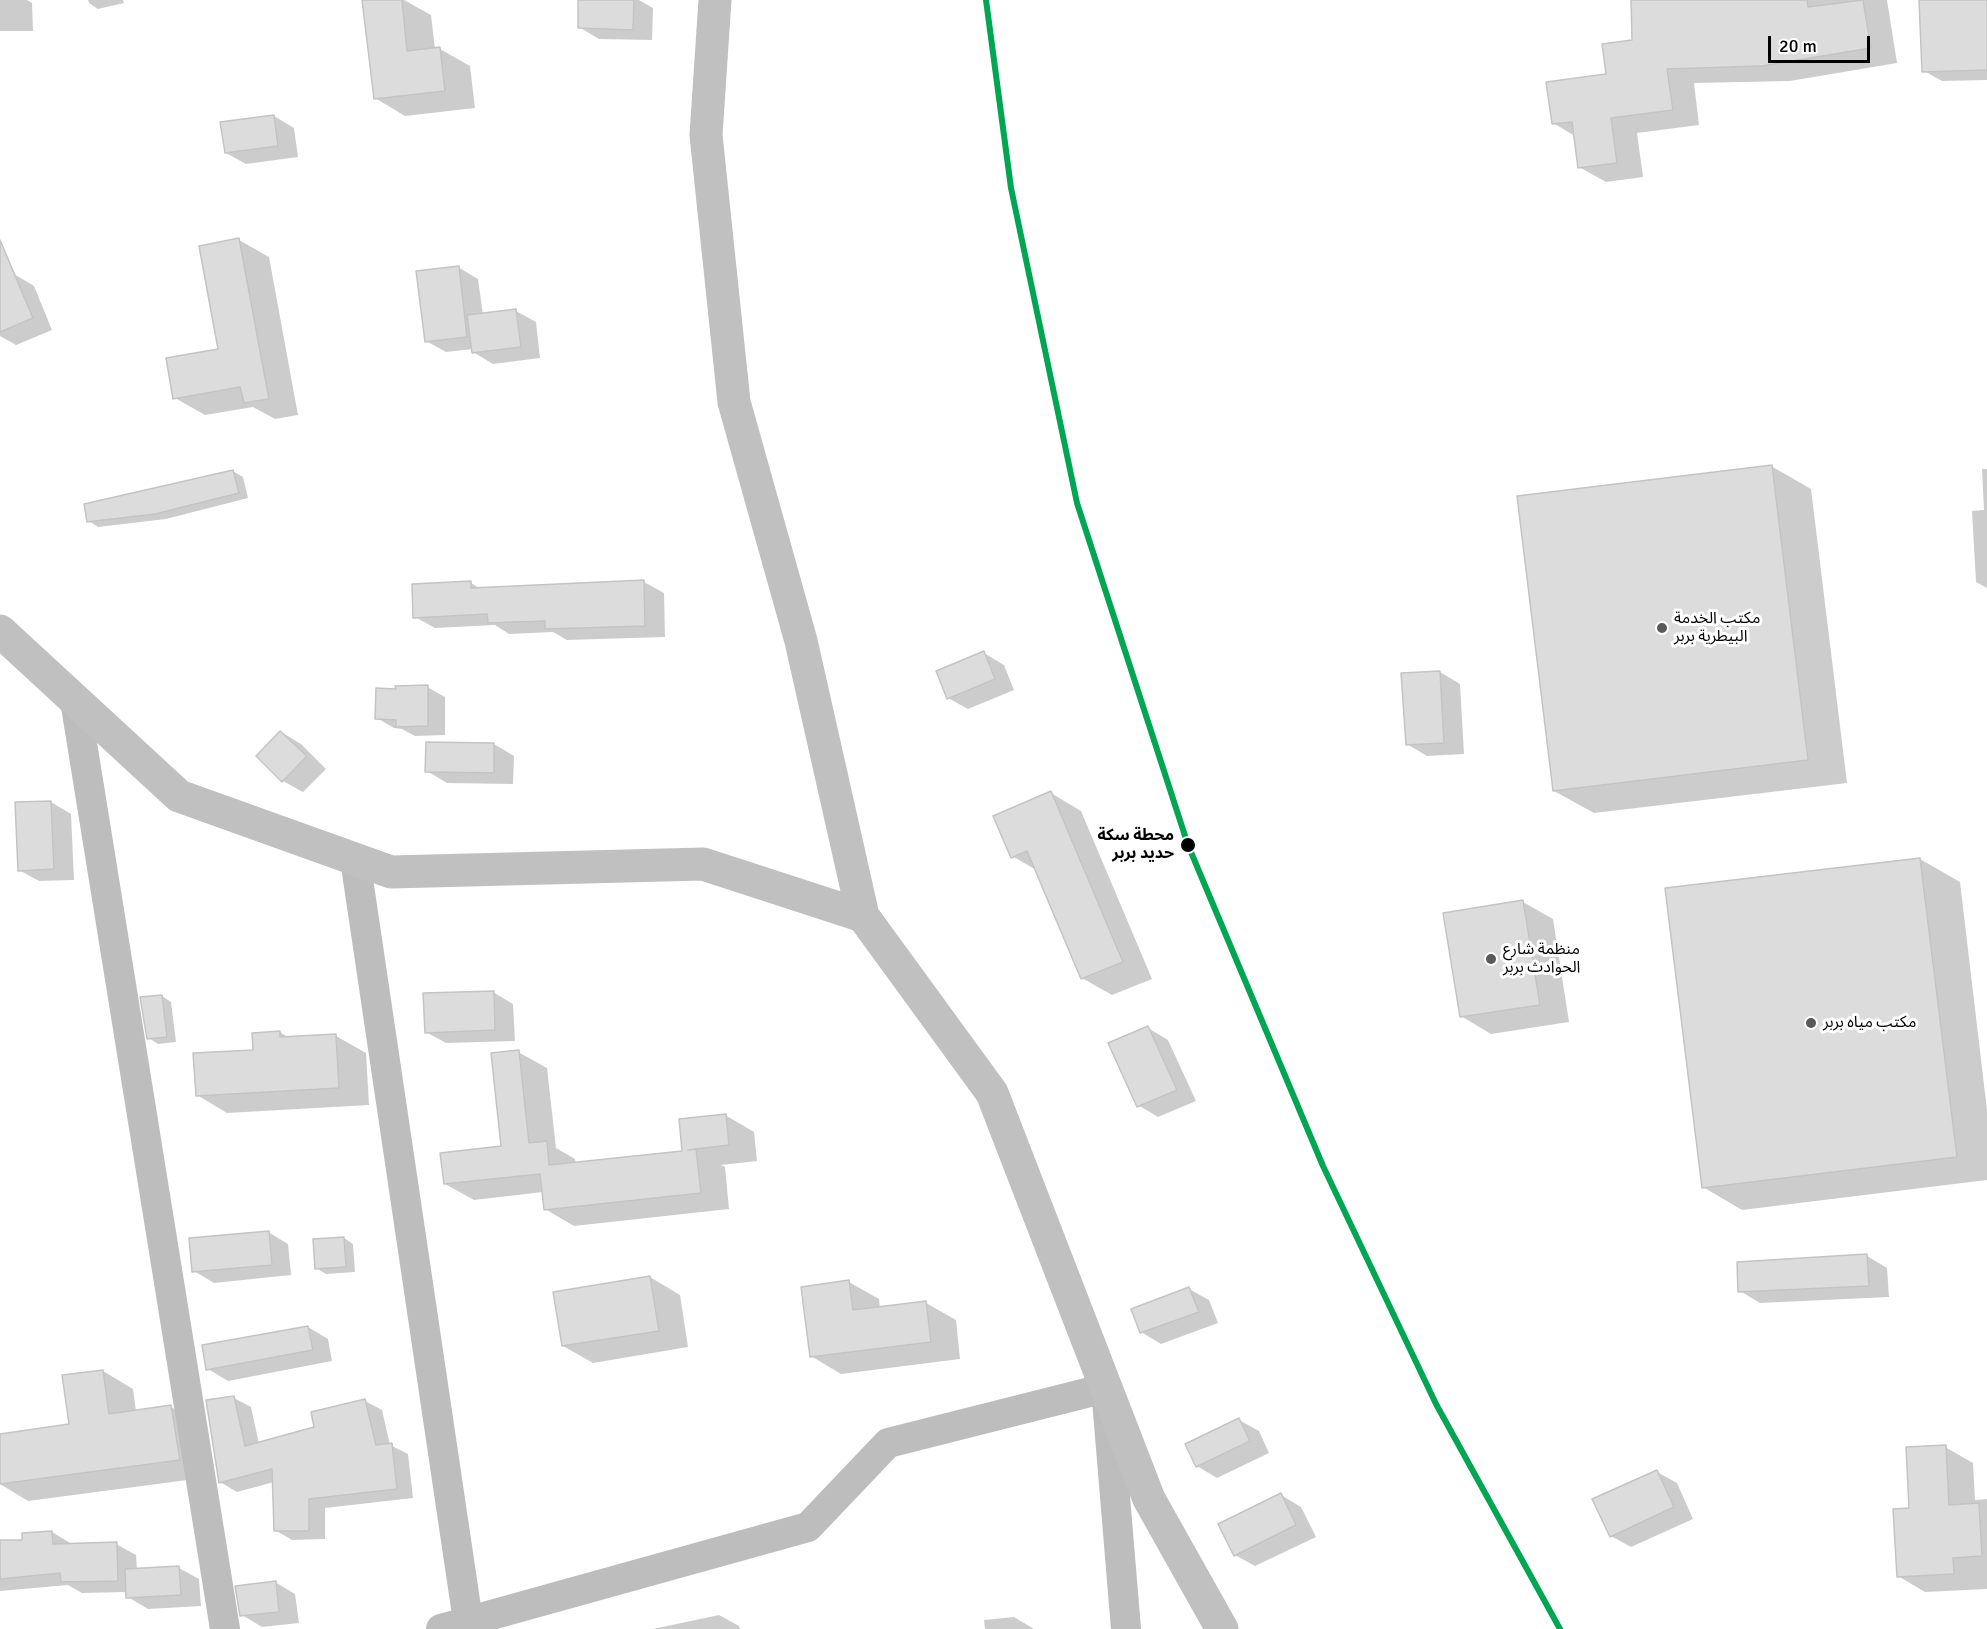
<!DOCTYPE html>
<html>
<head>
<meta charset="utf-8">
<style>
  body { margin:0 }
  #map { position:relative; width:1987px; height:1629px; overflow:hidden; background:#fff; font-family:Signika,sans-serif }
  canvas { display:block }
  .scale { position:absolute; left:1768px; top:36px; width:102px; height:27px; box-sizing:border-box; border:3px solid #000; border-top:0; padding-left:8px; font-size:18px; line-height:21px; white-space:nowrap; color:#000; -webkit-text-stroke:4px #fff; paint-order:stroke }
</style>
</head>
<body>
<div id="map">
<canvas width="1987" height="1629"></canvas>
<div class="scale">20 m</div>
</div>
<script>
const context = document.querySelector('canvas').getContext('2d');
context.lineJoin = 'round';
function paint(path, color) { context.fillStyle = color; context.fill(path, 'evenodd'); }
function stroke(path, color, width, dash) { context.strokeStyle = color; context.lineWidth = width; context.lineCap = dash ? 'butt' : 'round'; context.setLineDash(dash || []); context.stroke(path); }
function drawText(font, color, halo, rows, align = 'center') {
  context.font = font + ' Signika,"Noto Sans Arabic",sans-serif'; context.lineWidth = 6; context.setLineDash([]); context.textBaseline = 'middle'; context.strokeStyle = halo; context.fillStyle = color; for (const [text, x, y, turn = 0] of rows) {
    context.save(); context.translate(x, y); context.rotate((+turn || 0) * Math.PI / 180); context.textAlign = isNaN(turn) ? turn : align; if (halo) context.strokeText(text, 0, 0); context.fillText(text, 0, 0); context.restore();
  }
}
paint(new Path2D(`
  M 0,0 L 27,0 L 32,3 L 33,31 L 0,31 Z
  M 88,0 L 123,0 L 124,3 L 98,9 L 89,3 Z
  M 385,0 L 404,0 L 431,15 L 435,49 L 440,49 L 470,66 L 475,108 L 405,116 L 375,98 Z
  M 580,0 L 639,0 L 653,8 L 652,40 L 599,39 L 579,27 Z
  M 1632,0 L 1887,0 L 1897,63 L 1790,81 L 1694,83 L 1699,125 L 1637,133 L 1643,177 L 1606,182 L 1579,167 L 1575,136 L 1553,123 L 1608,75 L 1634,41 Z
  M 1921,0 L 1987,0 L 1987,80 L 1942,81 L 1924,71 Z
  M 274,116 L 294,128 L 298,157 L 246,164 L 226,153 Z
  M 239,240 L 269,257 L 298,415 L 275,419 L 253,407 L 205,415 L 175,398 L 219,350 Z
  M 458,267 L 478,279 L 483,315 L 516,311 L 536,322 L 540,358 L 493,364 L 473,352 L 473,349 L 446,352 L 426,341 Z
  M 14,274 L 34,286 L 52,330 L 16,345 L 0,336 L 0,280 Z
  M 1771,466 L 1811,489 L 1847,783 L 1594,813 L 1554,791 Z
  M 1982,469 L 1987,469 L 1987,588 L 1976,582 L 1972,511 L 1984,510 Z
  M 233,471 L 243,477 L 248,498 L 166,519 L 98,527 L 89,521 Z
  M 644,582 L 664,593 L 665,637 L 567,640 L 553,632 L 509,634 L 495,625 L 435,628 L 415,617 L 471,583 L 481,589 Z
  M 984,653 L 1004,665 L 1014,690 L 968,709 L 948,698 Z
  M 1440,672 L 1460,684 L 1464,754 L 1427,756 L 1407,744 Z
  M 427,687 L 445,697 L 445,735 L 415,736 L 402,729 L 394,728 L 377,718 L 397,690 Z
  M 281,732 L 301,744 L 326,769 L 303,792 L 283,781 Z
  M 494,744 L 514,756 L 513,784 L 447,783 L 427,771 Z
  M 1051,793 L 1081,811 L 1152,979 L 1112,995 L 1082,978 L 1038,871 L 1012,856 Z
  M 51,802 L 71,814 L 74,880 L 39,881 L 19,870 Z
  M 1920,859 L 1960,882 L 1987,1110 L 1987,1180 L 1742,1210 L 1703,1187 Z
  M 1523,902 L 1553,919 L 1569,1022 L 1491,1034 L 1461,1016 Z
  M 493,992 L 513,1004 L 515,1041 L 446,1043 L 426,1032 Z
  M 162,996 L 171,1002 L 176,1042 L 158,1044 L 149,1038 Z
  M 1148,1028 L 1168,1040 L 1196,1101 L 1158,1117 L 1138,1105 Z
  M 280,1032 L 289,1038 L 336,1036 L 366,1053 L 369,1105 L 227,1113 L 197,1095 Z
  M 518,1052 L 547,1068 L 556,1148 L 575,1159 L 576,1164 L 683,1152 L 725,1115 L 754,1132 L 757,1161 L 721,1165 L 725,1167 L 729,1209 L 574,1226 L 545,1209 L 543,1192 L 474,1200 L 445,1184 L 503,1147 Z
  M 268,1232 L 288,1244 L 291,1275 L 214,1283 L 194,1271 Z
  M 344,1238 L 353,1244 L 355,1272 L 326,1274 L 316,1268 Z
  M 1867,1256 L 1887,1268 L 1889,1297 L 1760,1303 L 1740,1291 Z
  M 650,1277 L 680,1295 L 688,1347 L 593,1363 L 563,1346 Z
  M 849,1282 L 879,1299 L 880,1308 L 926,1303 L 956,1320 L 960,1359 L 841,1374 L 811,1356 Z
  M 1189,1289 L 1209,1300 L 1218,1323 L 1161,1344 L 1141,1332 Z
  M 308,1327 L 328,1339 L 332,1361 L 228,1381 L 208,1369 Z
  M 103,1371 L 133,1389 L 136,1411 L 171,1407 L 201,1424 L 210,1477 L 28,1501 L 0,1484 L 0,1435 L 70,1426 Z
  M 234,1398 L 251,1407 L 259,1444 L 316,1429 L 365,1401 L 382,1410 L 390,1445 L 408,1454 L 413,1498 L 325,1508 L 325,1539 L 292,1540 L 275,1530 L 274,1482 L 237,1492 L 220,1482 Z
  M 1239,1420 L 1259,1431 L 1269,1453 L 1217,1478 L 1197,1466 Z
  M 1945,1447 L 1973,1463 L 1975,1500 L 1987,1499 L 1987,1589 L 1925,1592 L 1898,1576 L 1910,1509 Z
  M 1657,1472 L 1677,1483 L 1693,1519 L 1631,1547 L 1611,1536 Z
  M 1281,1495 L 1301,1507 L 1316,1537 L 1255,1566 L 1235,1555 Z
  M 52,1532 L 72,1544 L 116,1544 L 136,1555 L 137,1570 L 179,1568 L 199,1579 L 201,1606 L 148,1609 L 128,1597 L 127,1592 L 82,1593 L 68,1585 L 0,1591 L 0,1542 L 24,1541 Z
  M 275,1582 L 295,1594 L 299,1623 L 262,1627 L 242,1615 Z
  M 719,1615 L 739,1626 L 740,1629 L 653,1629 Z
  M 1014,1617 L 1034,1629 L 985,1629 L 984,1620 Z`), '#0003');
const building = new Path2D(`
  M 362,0 L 402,0 L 407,51 L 440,47 L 445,91 L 374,99 Z
  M 578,0 L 634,0 L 633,30 L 578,28 Z
  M 1631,0 L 1807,0 L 1808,7 L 1863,0 L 1871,48 L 1762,66 L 1667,69 L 1673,110 L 1611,118 L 1617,163 L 1578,168 L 1572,122 L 1552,124 L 1546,82 L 1606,74 L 1602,44 L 1632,40 Z
  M 1919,0 L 1987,0 L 1987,70 L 1922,72 Z
  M 274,115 L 278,146 L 225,153 L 220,122 Z
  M 239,238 L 269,399 L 244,403 L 240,387 L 173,399 L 166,358 L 218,349 L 199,246 Z
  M 0,240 L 33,318 L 0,332 Z
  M 459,266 L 467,337 L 425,342 L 416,271 Z
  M 516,309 L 521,347 L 472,353 L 467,315 Z
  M 1772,465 L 1808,760 L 1553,791 L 1517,496 Z
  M 233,470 L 239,493 L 155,514 L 87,522 L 84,504 Z
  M 644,580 L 645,626 L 545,629 L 545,621 L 488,623 L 487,614 L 413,618 L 412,584 L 471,581 L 471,588 Z
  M 984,651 L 995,679 L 947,699 L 936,671 Z
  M 1440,671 L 1444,743 L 1406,745 L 1401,673 Z
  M 428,685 L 428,726 L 396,727 L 396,720 L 375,719 L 376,688 L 396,689 L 395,686 Z
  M 280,731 L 307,756 L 282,782 L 256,756 Z
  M 426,742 L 494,743 L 494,773 L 425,772 Z
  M 1051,791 L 1123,962 L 1081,979 L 1027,851 L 1011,858 L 993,816 Z
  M 51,801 L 54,869 L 18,871 L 15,802 Z
  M 1920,858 L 1957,1157 L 1702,1188 L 1665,888 Z
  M 1523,900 L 1540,1005 L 1460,1017 L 1443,913 Z
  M 494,991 L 495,1030 L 425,1033 L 423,993 Z
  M 162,995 L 167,1037 L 147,1039 L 140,997 Z
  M 1148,1026 L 1177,1090 L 1137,1107 L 1108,1043 Z
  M 280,1031 L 280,1037 L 336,1034 L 339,1088 L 196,1096 L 193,1053 L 253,1050 L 252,1033 Z
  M 519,1050 L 529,1143 L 547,1141 L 549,1165 L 682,1151 L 679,1119 L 726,1114 L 729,1145 L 688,1150 L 696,1149 L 701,1193 L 544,1210 L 540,1174 L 444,1184 L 440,1153 L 501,1146 L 491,1053 Z
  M 269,1231 L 272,1265 L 192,1272 L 189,1238 Z
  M 344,1237 L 346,1267 L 315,1269 L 313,1239 Z
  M 1867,1254 L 1869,1286 L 1738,1292 L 1737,1262 Z
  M 650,1276 L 659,1331 L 562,1346 L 553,1292 Z
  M 849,1280 L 853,1310 L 926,1301 L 931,1342 L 810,1357 L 801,1287 Z
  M 1189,1287 L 1199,1312 L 1140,1333 L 1131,1309 Z
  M 308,1326 L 313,1350 L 206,1370 L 202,1345 Z
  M 103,1370 L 109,1414 L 171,1405 L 180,1460 L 0,1484 L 0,1434 L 69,1424 L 62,1375 Z
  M 234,1396 L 245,1446 L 314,1427 L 311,1412 L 365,1399 L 376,1445 L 392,1443 L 397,1489 L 309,1499 L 309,1531 L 274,1531 L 272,1469 L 219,1483 L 206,1400 Z
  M 1239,1418 L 1250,1441 L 1196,1467 L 1185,1444 Z
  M 1946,1445 L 1949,1505 L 1979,1503 L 1982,1556 L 1953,1558 L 1954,1574 L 1897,1577 L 1893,1509 L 1909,1508 L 1906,1447 Z
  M 1657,1470 L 1674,1507 L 1610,1537 L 1592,1499 Z
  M 1281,1493 L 1296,1525 L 1234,1556 L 1218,1524 Z
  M 52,1531 L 53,1544 L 117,1542 L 118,1581 L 61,1582 L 60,1573 L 0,1579 L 0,1540 L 22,1540 L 22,1533 Z
  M 179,1566 L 181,1595 L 126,1598 L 125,1569 Z
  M 276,1581 L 279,1612 L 240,1616 L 235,1586 Z`);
paint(building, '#dcdcdc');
stroke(building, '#c4c4c4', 1.5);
stroke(new Path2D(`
  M 75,700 L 225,1629
  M 355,859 L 468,1621
  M 441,1629 L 808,1527 L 888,1443 L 1106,1388 L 1126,1629`), '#bdbdbd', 30);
stroke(new Path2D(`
  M 715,0 L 706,135 L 734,402 L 801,641 L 863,916
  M 0,631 L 179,796 L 391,872 L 703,864 L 863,916 L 992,1093 L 1149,1499 L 1222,1629`), '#c0c0c0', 33);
stroke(new Path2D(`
  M 986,0 L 1011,188 L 1077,503 L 1188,845 L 1323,1166 L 1436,1404 L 1560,1629`), '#00a651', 6);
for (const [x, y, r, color] of [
  [1662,628,6,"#595959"],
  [1188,845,8,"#000"],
  [1491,959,6,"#595959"],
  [1811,1023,6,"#595959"]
]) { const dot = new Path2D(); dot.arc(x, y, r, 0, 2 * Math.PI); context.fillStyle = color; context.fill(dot); stroke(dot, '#fff', 2); }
drawText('16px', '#000', '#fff', [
  ["مكتب الخدمة",1674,619],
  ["البيطرية بربر",1674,637],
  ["منظمة شارع",1503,950],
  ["الحوادث بربر",1503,968],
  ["مكتب مياه بربر",1823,1023]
], 'left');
drawText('bold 16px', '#000', '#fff', [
  ["محطة سكة",1174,836],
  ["حديد بربر",1174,854]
], 'right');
</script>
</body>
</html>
